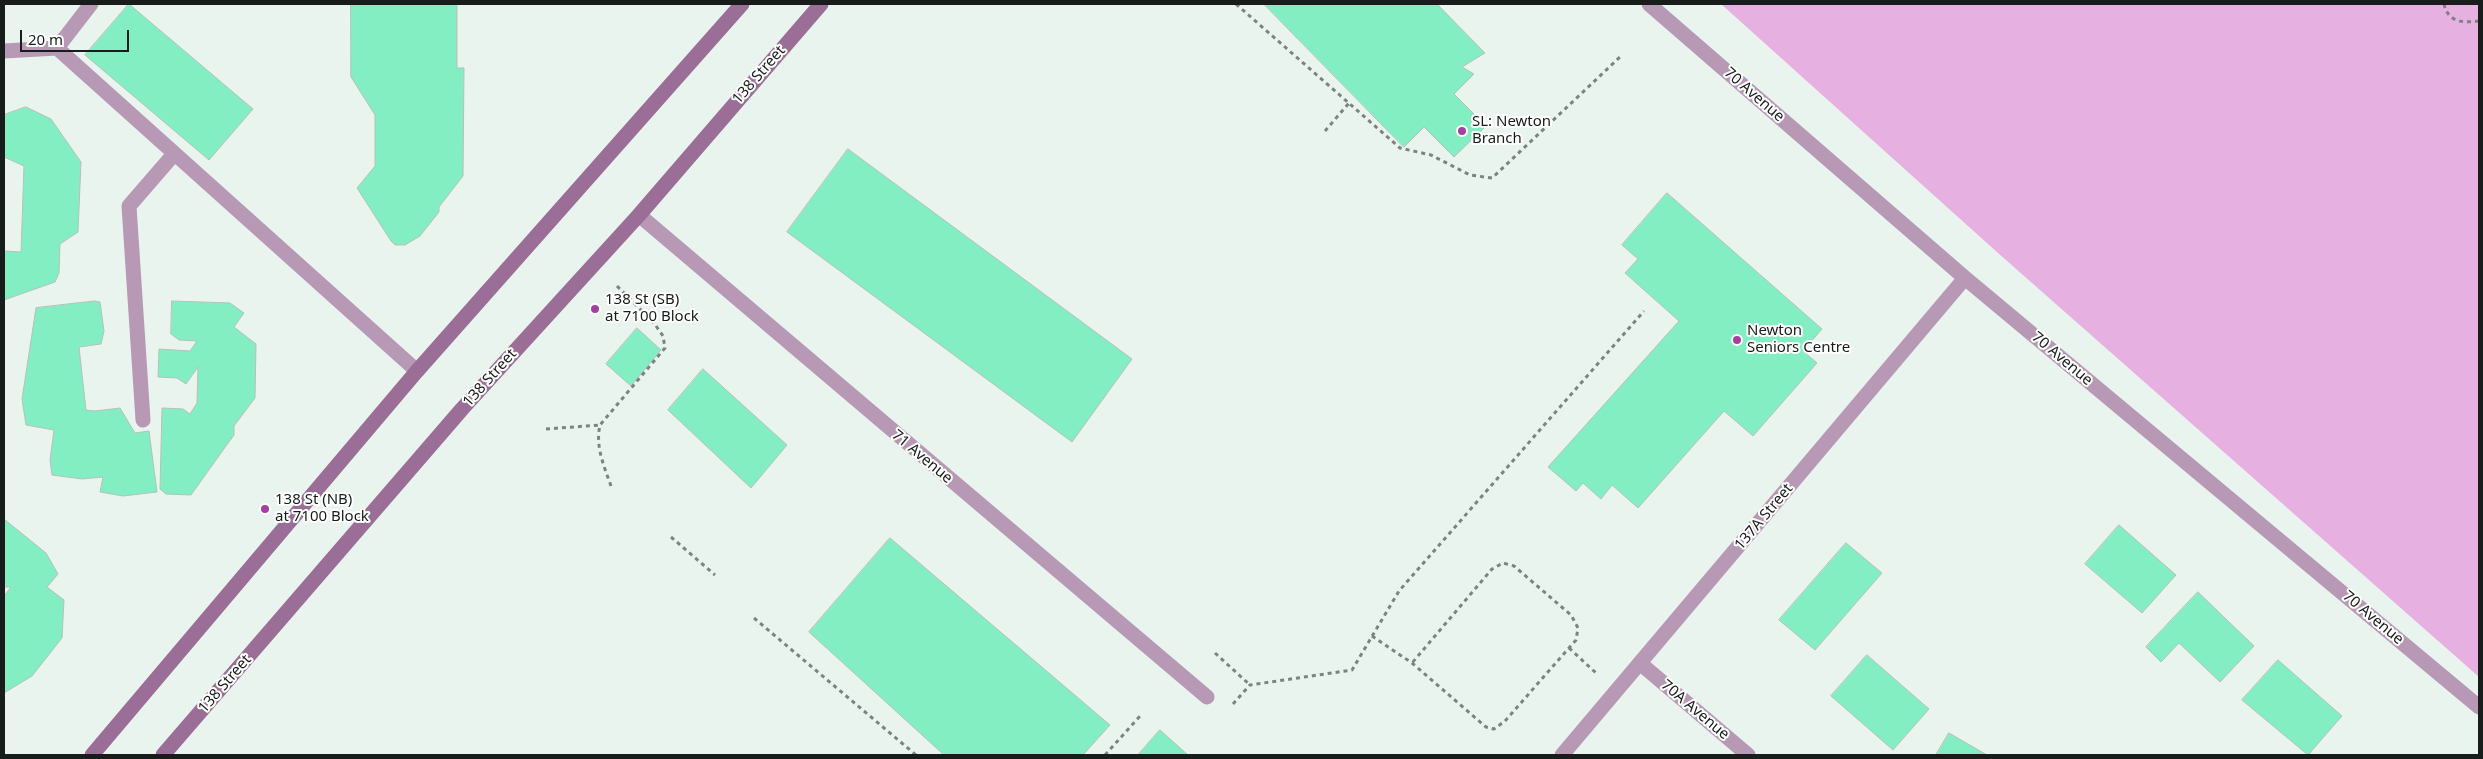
<!DOCTYPE html>
<html>
<head>
<meta charset="utf-8">
<style>
  body { margin:0 }
  #map { position:relative; width:2483px; height:759px; overflow:hidden; background:#eaf4ef; font-family:"Noto Sans",sans-serif }
  canvas { display:block }
  .frame { position:absolute; inset:0; border:5px solid #181c1a; pointer-events:none }
  .scale { position:absolute; left:20px; top:30px; width:109px; height:22px; box-sizing:border-box; border:2px solid #181c1a; border-top:0; padding-left:6px; font-size:15px; line-height:18px; white-space:nowrap; color:#181c1a; -webkit-text-stroke:4px #fff; paint-order:stroke }
</style>
</head>
<body>
<div id="map">
<canvas width="2483" height="759"></canvas>
<div class="frame"></div>
<div class="scale">20 m</div>
</div>
<script>
const context = document.querySelector('canvas').getContext('2d');
context.lineJoin = 'round';
function paint(path, color) { context.fillStyle = color; context.fill(path, 'evenodd'); }
function stroke(path, color, width, dash) { context.strokeStyle = color; context.lineWidth = width; context.lineCap = dash ? 'butt' : 'round'; context.setLineDash(dash || []); context.stroke(path); }
function drawText(font, color, halo, rows, align = 'center') {
  context.font = font + ' "Noto Sans",sans-serif'; context.lineWidth = 4; context.setLineDash([]); context.textBaseline = 'middle'; context.strokeStyle = halo; context.fillStyle = color; for (const [text, x, y, turn = 0] of rows) {
    context.save(); context.translate(x, y); context.rotate((+turn || 0) * Math.PI / 180); context.textAlign = isNaN(turn) ? turn : align; if (halo) context.strokeText(text, 0, 0); context.fillText(text, 0, 0); context.restore();
  }
}
paint(new Path2D(`
  M 1721,4 L 2479,4 L 2479,677 L 1998,253 Z`), '#e6b0e1');
const building = new Path2D(`
  M 129,4 L 253,109 L 209,160 L 85,55 Z
  M 351,4 L 457,4 L 457,68 L 464,68 L 463,176 L 439,207 L 439,212 L 420,236 L 405,245 L 395,245 L 391,241 L 357,188 L 375,166 L 375,115 L 351,77 Z
  M 1264,4 L 1437,4 L 1485,53 L 1462,67 L 1474,74 L 1454,94 L 1486,126 L 1454,157 L 1424,127 L 1404,147 Z
  M 26,107 L 51,119 L 81,162 L 78,232 L 60,244 L 59,273 L 55,282 L 4,300 L 4,251 L 21,252 L 24,166 L 4,157 L 4,115 Z
  M 848,149 L 1132,359 L 1072,442 L 787,232 Z
  M 1667,193 L 1822,329 L 1803,351 L 1817,363 L 1753,436 L 1724,411 L 1638,508 L 1612,485 L 1601,499 L 1583,483 L 1576,491 L 1548,467 L 1679,321 L 1625,273 L 1638,259 L 1622,245 Z
  M 95,301 L 100,302 L 104,331 L 101,344 L 79,347 L 86,410 L 95,411 L 120,408 L 135,433 L 149,431 L 157,492 L 123,496 L 100,492 L 103,477 L 82,479 L 52,475 L 50,460 L 54,430 L 26,425 L 22,399 L 36,308 Z
  M 172,301 L 230,303 L 244,313 L 234,327 L 256,344 L 255,398 L 234,426 L 234,435 L 226,446 L 191,495 L 166,494 L 160,489 L 162,408 L 183,409 L 190,414 L 197,403 L 198,367 L 186,384 L 177,378 L 158,377 L 159,349 L 190,351 L 197,341 L 179,340 L 171,334 Z
  M 637,328 L 661,350 L 631,386 L 606,364 Z
  M 703,369 L 787,445 L 751,488 L 668,410 Z
  M 4,519 L 46,553 L 58,574 L 47,587 L 64,600 L 62,638 L 32,676 L 4,693 L 4,596 L 11,587 L 4,587 Z
  M 2119,525 L 2176,575 L 2142,613 L 2085,564 Z
  M 890,538 L 1110,725 L 1083,755 L 944,755 L 809,632 Z
  M 1846,543 L 1882,573 L 1815,650 L 1779,620 Z
  M 2198,592 L 2254,646 L 2220,682 L 2179,643 L 2161,662 L 2146,647 Z
  M 1867,655 L 1929,709 L 1893,750 L 1831,696 Z
  M 2278,660 L 2342,716 L 2308,755 L 2242,700 Z
  M 1160,730 L 1188,755 L 1138,755 Z
  M 1949,733 L 1987,755 L 1936,755 Z`);
paint(building, '#84eec3');
stroke(building, '#b5c0bb', 1);
stroke(new Path2D(`
  M 1236,4 L 1400,148 L 1431,155 L 1470,175 L 1492,178 L 1622,55
  M 2444,4 C 2448,23 2464,23 2479,21
  M 1325,131 L 1349,103
  M 546,429 L 600,425
  M 611,486 C 604,466 595,446 600,425 L 665,348 L 663,336 L 654,323 L 616,285
  M 671,537 L 715,575
  M 754,618 L 916,755
  M 1372,636 L 1412,663 L 1486,727 L 1494,729 L 1505,721 L 1576,640 L 1578,628 L 1571,615 L 1514,566 L 1503,563 L 1492,569 L 1412,663
  M 1569,648 L 1596,673
  M 1215,653 L 1250,685
  M 1233,704 L 1250,685 L 1352,670 L 1399,591 L 1644,311
  M 1105,755 L 1141,715`), '#7c8380', 3, [4, 4]);
stroke(new Path2D(`
  M 57,48 L 91,4
  M 4,51 L 57,48 L 417,371
  M 143,420 L 129,206 L 174,154`), '#b899b5', 15);
stroke(new Path2D(`
  M 1649,4 L 1965,278 L 2479,707
  M 639,215 L 1207,697
  M 1641,664 L 1748,755
  M 1562,755 L 1965,278`), '#b899b5', 15);
stroke(new Path2D(`
  M 92,755 L 417,371 L 742,4
  M 163,755 L 462,409 L 639,215 L 821,4`), '#9a6e96', 15);
for (const [x, y, r, color] of [
  [1462,131,5,"#a63fa2"],
  [595,309,5,"#a63fa2"],
  [1737,340,5,"#a63fa2"],
  [265,509,5,"#a63fa2"]
]) { const dot = new Path2D(); dot.arc(x, y, r, 0, 2 * Math.PI); context.fillStyle = color; context.fill(dot); stroke(dot, '#fff', 2); }
drawText('15px', '#181c1a', '#fff', [
  ["138 Street",759,75,-49],
  ["70 Avenue",1754,95,41],
  ["70 Avenue",2062,359,40],
  ["138 Street",490,378,-48],
  ["71 Avenue",922,457,40],
  ["137A Street",1764,517,-50],
  ["70 Avenue",2373,618,40],
  ["138 Street",225,684,-49],
  ["70A Avenue",1695,710,40]
]);
drawText('15px', '#181c1a', '#fff', [
  ["SL: Newton",1472,122],
  ["Branch",1472,139],
  ["138 St (SB)",605,300],
  ["at 7100 Block",605,317],
  ["Newton",1747,331],
  ["Seniors Centre",1747,348],
  ["138 St (NB)",275,500],
  ["at 7100 Block",275,517]
], 'left');
</script>
</body>
</html>
